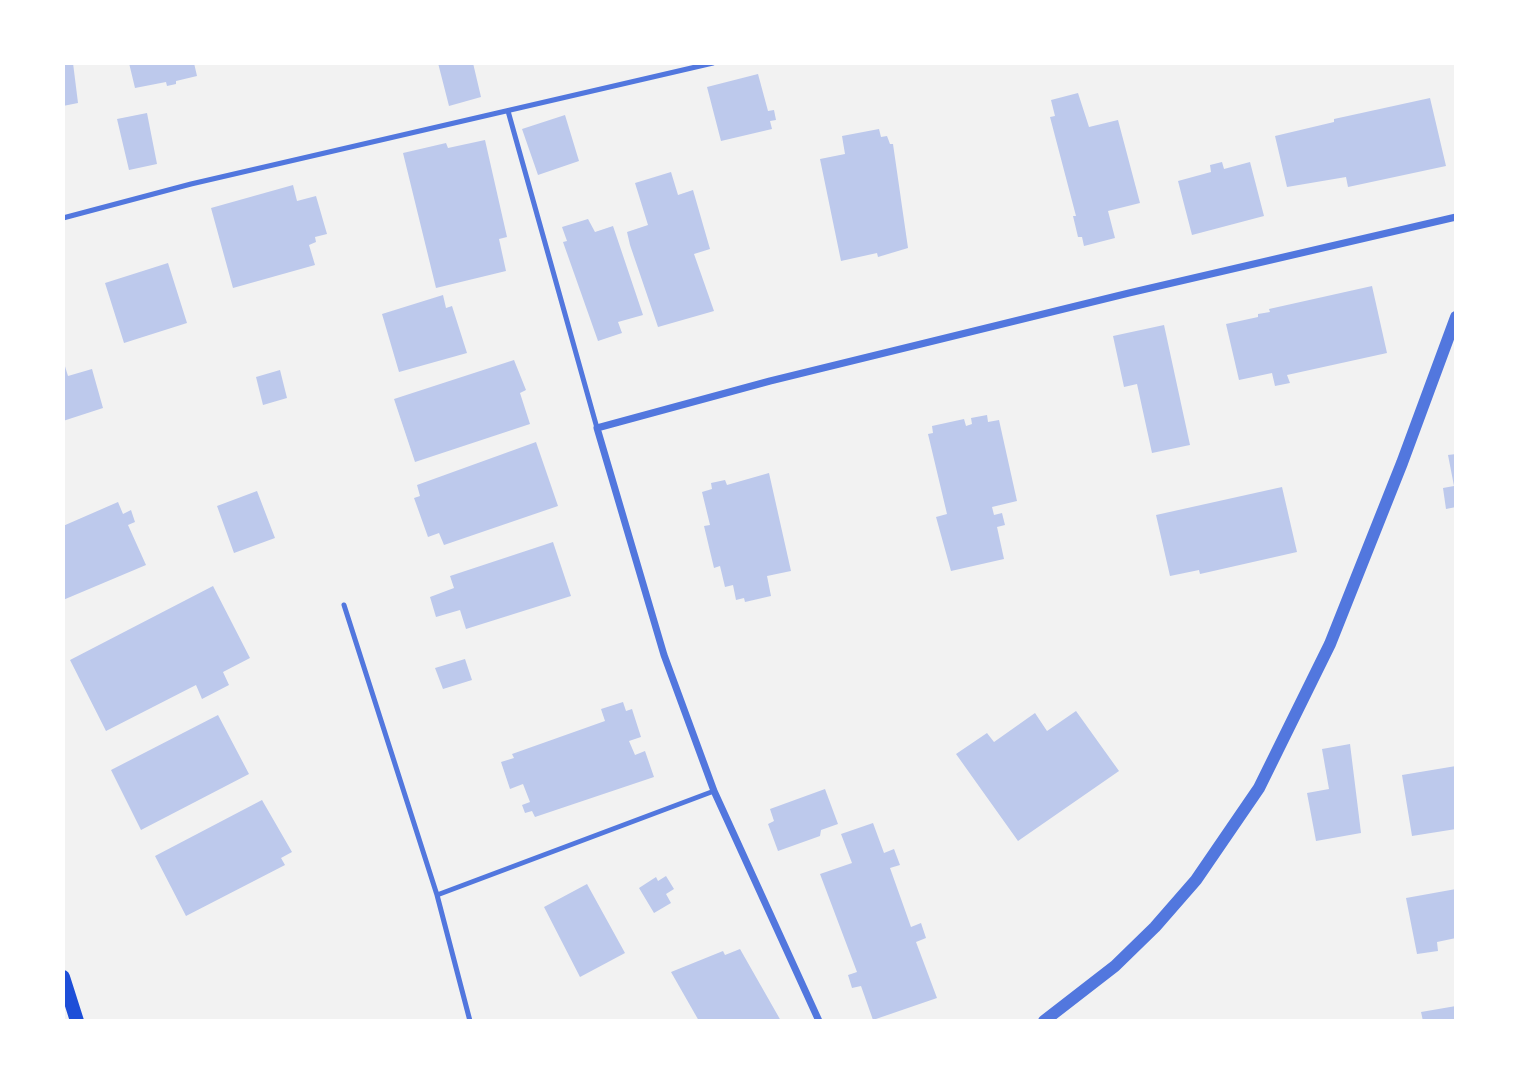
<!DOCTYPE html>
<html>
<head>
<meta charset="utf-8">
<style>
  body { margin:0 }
  #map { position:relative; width:1519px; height:1084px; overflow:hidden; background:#f2f2f2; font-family:Montserrat,sans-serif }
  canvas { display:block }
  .frame { position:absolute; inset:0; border:65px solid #fff; pointer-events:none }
</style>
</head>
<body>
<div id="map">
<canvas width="1519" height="1084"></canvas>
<div class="frame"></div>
</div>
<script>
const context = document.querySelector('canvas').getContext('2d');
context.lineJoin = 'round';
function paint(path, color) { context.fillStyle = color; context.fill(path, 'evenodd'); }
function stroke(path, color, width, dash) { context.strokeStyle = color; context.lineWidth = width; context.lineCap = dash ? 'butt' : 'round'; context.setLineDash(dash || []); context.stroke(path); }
paint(new Path2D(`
  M 63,63 L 73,63 L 78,103 L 63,106 Z
  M 129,63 L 194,63 L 197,76 L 176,81 L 176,84 L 167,86 L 166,82 L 135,88 Z
  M 438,63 L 473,63 L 481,97 L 449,106 Z
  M 758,74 L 768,111 L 774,110 L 776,120 L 770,121 L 772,129 L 721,141 L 707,87 Z
  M 1078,93 L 1089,127 L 1118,120 L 1140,203 L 1108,211 L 1115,238 L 1084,246 L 1082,237 L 1078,237 L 1073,216 L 1076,216 L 1050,117 L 1055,116 L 1051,100 Z
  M 1430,98 L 1446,166 L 1348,187 L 1346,177 L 1287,187 L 1275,136 L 1334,122 L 1334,119 Z
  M 147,113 L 157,164 L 129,170 L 117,119 Z
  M 565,115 L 579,161 L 538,175 L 522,129 Z
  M 879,129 L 881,137 L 887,136 L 890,144 L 893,144 L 908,248 L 878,257 L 877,253 L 841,261 L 820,159 L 845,154 L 842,136 Z
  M 485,140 L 507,237 L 499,239 L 506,271 L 436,288 L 403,153 L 446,143 L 448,148 Z
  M 1222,162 L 1224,169 L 1250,162 L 1264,216 L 1192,235 L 1178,181 L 1211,172 L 1210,165 Z
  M 671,172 L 678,195 L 693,190 L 710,249 L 694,254 L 714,311 L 658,327 L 630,245 L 627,232 L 648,225 L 635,183 Z
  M 293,185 L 297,201 L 316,196 L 327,234 L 315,237 L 316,242 L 309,245 L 315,265 L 233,288 L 211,208 Z
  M 588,219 L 595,232 L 613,226 L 643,315 L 618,322 L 622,333 L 598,341 L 563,242 L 567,241 L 562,227 Z
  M 168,263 L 187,323 L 124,343 L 105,283 Z
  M 1372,286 L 1387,353 L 1287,375 L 1290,383 L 1275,386 L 1272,373 L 1239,380 L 1226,324 L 1258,317 L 1258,314 L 1270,312 L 1269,309 Z
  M 443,295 L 446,308 L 452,306 L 467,353 L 399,372 L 382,314 Z
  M 1164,325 L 1190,445 L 1152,453 L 1137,384 L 1124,387 L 1113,336 Z
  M 63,360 L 68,376 L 92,369 L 103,408 L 63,421 Z
  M 514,360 L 526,390 L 520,393 L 530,424 L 415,462 L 394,399 Z
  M 280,370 L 287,398 L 263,405 L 256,377 Z
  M 987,415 L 988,422 L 999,420 L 1017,501 L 992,507 L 994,515 L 1002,513 L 1005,525 L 997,527 L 1004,559 L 951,571 L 936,517 L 947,514 L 928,434 L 933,433 L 932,426 L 964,419 L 966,426 L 972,424 L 971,418 Z
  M 536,442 L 558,506 L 444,545 L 439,533 L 428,537 L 414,498 L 420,496 L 417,485 Z
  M 1456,454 L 1456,507 L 1446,509 L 1443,488 L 1454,486 L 1448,455 Z
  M 769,473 L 791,571 L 767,576 L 771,596 L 745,602 L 744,598 L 736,600 L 733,585 L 725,587 L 720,566 L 714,568 L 704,526 L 710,525 L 702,492 L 712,489 L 711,483 L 725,480 L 727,485 Z
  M 1282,487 L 1297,552 L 1200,574 L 1199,570 L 1170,576 L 1156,515 Z
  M 257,491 L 275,538 L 234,553 L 217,506 Z
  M 118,502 L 123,514 L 131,510 L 135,522 L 128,525 L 146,565 L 63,600 L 63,526 Z
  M 553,542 L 571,596 L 466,629 L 460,610 L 436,617 L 430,597 L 454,588 L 450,576 Z
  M 213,586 L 250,658 L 223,672 L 229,685 L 202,699 L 196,685 L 106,731 L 70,660 Z
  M 465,659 L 472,680 L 443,689 L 435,668 Z
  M 623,702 L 626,711 L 632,709 L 641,737 L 629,741 L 635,755 L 645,751 L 654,777 L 535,817 L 532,811 L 525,813 L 522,805 L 530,802 L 523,784 L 510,789 L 501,762 L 514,758 L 512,754 L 605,721 L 601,709 Z
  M 1076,711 L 1119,771 L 1018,841 L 956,754 L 987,733 L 994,742 L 1035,713 L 1047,731 Z
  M 218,715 L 249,774 L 141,830 L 111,770 Z
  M 1350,744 L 1361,833 L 1316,841 L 1307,793 L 1329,789 L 1322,749 Z
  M 1456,766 L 1456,829 L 1412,836 L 1402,775 Z
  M 825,789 L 838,824 L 821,830 L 820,836 L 778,851 L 768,824 L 774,821 L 770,809 Z
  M 262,800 L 292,852 L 281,858 L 285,865 L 186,916 L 155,856 Z
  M 873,823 L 884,853 L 894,849 L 900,865 L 890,868 L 911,927 L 921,923 L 926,938 L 916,942 L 937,998 L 873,1020 L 861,986 L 852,988 L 848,975 L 857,972 L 820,874 L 852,863 L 841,834 Z
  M 666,876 L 674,889 L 666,894 L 671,903 L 654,913 L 639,888 L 656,877 L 658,881 Z
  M 587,884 L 625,953 L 580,977 L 544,907 Z
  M 1456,889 L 1456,938 L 1437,942 L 1438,951 L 1417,954 L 1406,898 Z
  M 740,949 L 781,1021 L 699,1021 L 671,972 L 723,951 L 725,955 Z
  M 1456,1006 L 1456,1021 L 1423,1021 L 1421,1012 Z`), '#bdc9ec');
stroke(new Path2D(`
  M 508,111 L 597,428
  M 63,218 L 191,184 L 713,63
  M 344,605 L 437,895 L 470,1021
  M 437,895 L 714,791`), '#5277de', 5);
stroke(new Path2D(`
  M 819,1021 L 714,791 L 664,655 L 597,428 L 770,381 L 1129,293 L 1456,217`), '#5277de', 7);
stroke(new Path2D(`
  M 1044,1021 L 1115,966 L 1155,927 L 1196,880 L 1259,788 L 1330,644 L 1402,463 L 1456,317`), '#5277de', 12);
stroke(new Path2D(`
  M 63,977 L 77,1021`), '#1d4ed8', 14);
</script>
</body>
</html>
